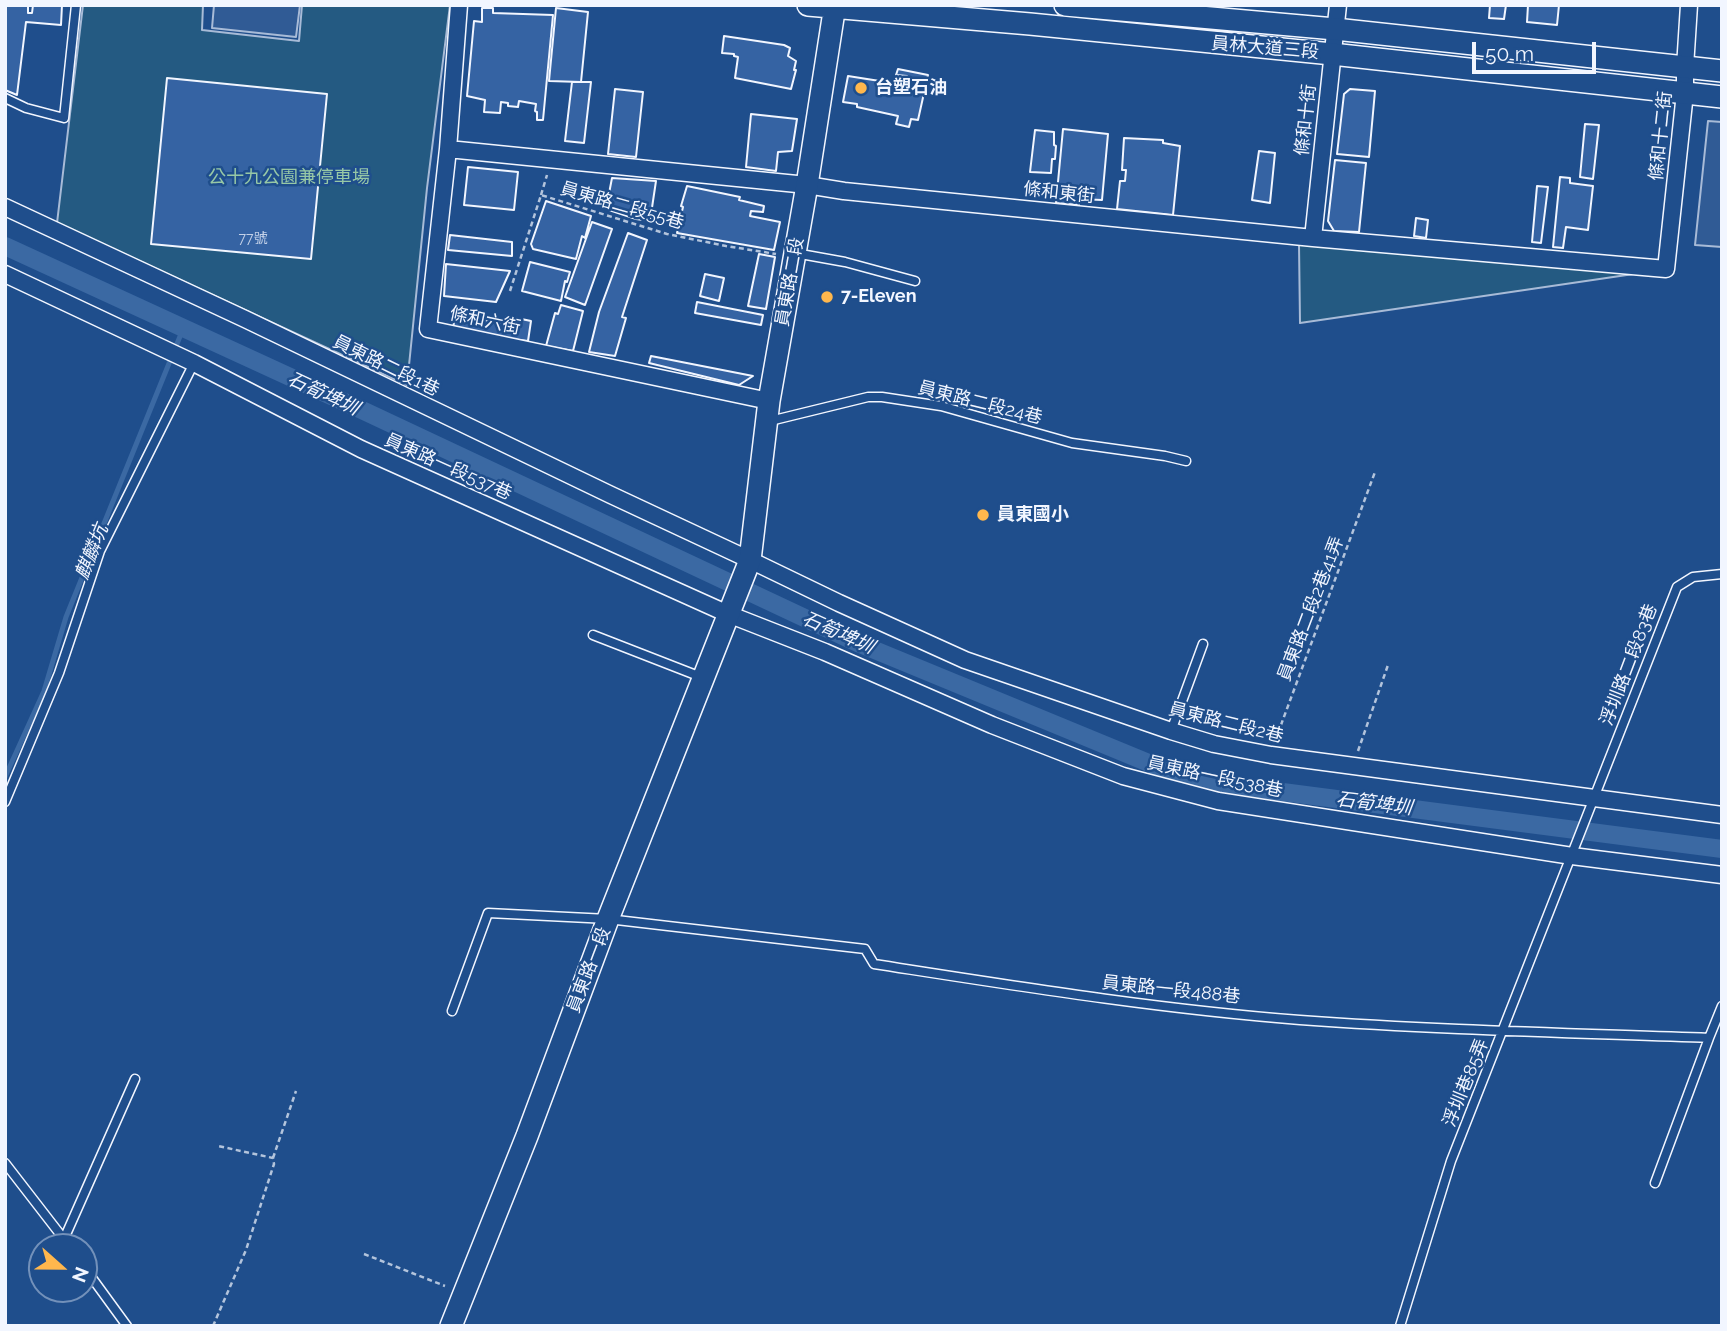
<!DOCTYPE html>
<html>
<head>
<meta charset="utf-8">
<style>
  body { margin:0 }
  #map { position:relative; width:1727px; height:1331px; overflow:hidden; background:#1f4e8c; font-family:Raleway,sans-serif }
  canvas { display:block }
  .frame { position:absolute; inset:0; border:7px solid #f2f6ff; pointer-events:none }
  .north { position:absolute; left:28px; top:1233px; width:70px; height:70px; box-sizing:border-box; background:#1f4e8c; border:2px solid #7391ba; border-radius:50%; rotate:111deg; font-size:19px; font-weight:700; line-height:28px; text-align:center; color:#f2f6ff }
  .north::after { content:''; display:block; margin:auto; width:24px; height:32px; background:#ffb74d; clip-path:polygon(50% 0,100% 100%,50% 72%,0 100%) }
  .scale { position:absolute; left:1472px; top:42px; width:124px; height:32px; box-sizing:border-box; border:4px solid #f2f6ff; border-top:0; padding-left:9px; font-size:21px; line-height:24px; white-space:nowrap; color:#f2f6ff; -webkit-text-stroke:5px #1f4e8c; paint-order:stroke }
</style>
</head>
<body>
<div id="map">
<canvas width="1727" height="1331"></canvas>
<div class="frame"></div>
<div class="north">N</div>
<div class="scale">50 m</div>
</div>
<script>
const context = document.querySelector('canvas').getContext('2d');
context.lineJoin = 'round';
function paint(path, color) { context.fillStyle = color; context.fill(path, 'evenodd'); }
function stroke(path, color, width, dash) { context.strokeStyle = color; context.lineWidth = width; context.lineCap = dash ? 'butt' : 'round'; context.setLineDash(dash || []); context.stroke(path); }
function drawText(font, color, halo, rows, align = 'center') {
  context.font = font + ' Raleway,"Noto Sans TC",sans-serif'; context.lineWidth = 5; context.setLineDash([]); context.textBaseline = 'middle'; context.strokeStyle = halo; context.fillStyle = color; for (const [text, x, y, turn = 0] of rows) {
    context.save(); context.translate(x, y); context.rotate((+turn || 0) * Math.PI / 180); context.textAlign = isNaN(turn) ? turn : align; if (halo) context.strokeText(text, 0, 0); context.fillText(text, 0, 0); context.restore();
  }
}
const green = new Path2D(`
  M 83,5 L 203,5 L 202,30 L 299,41 L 302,5 L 450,5 L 427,188 L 407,385 L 57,223 Z
  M 1299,244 L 1654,271 L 1300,323 Z`);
paint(green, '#245a82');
stroke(green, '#a8bbd7', 2);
const parking = new Path2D(`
  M 214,5 L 300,5 L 296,37 L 212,28 Z
  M 1708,121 L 1722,122 L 1722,247 L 1695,245 Z`);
paint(parking, '#305b95');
stroke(parking, '#a8bbd7', 2);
stroke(new Path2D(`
  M 5,777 L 44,691 L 66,617 L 183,329`), '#3b69a3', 5);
stroke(new Path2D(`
  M 5,246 L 364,411 L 860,644 L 1190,780 L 1722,849`), '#3b69a3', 18);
const building = new Path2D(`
  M 5,5 L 28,5 L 28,13 L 32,13 L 33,5 L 62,5 L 61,25 L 26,22 L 17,95 L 5,90 Z
  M 1490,5 L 1506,5 L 1504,19 L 1489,18 Z
  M 1528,5 L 1559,5 L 1557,25 L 1527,22 Z
  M 482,8 L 493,8 L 493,13 L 553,15 L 543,120 L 537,120 L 537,112 L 535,111 L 536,104 L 519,101 L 518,107 L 508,106 L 508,103 L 501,102 L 500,113 L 484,112 L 485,100 L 467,96 L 474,21 L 482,22 Z
  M 556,8 L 588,12 L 581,82 L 549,81 Z
  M 724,36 L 784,45 L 790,48 L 788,56 L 796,61 L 794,70 L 796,70 L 791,89 L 735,78 L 738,57 L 734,56 L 734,54 L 722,53 Z
  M 898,69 L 928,75 L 918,120 L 911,119 L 909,127 L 896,124 L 898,116 L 857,107 L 857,104 L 843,102 L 848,76 L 905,85 L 907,76 L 896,75 Z
  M 167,78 L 327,94 L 311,259 L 151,244 Z
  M 572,82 L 591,82 L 584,143 L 565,141 Z
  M 615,89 L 643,92 L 636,157 L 608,154 Z
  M 1350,89 L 1375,91 L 1369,157 L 1337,154 L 1344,94 Z
  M 751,114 L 797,119 L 792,151 L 778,152 L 776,171 L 746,167 Z
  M 1585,124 L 1599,125 L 1593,179 L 1580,177 Z
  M 1063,129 L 1108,134 L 1102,200 L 1079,199 L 1079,205 L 1056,203 Z
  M 1035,130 L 1054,132 L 1054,145 L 1056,146 L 1055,159 L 1052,159 L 1051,173 L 1030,172 Z
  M 1124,138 L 1163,140 L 1163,143 L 1180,146 L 1173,215 L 1117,209 L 1120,181 L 1125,181 L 1126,170 L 1122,170 Z
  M 1259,151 L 1275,153 L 1270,203 L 1252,200 Z
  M 1335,160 L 1366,163 L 1359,232 L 1334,231 L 1328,221 Z
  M 468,167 L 518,172 L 514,210 L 464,205 Z
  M 1560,177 L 1570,178 L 1570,183 L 1593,186 L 1588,230 L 1566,227 L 1563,248 L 1553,247 Z
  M 612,178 L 656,181 L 650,221 L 636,219 L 606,209 Z
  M 687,186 L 740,197 L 739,200 L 764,206 L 763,212 L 751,211 L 750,216 L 780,222 L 774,250 L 677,233 L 683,207 L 681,206 Z
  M 1537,186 L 1548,187 L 1541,243 L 1532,242 Z
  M 546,201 L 591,216 L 585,238 L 582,236 L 576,259 L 533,249 L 531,244 Z
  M 1416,218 L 1428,220 L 1426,238 L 1414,236 Z
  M 592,222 L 612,229 L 585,305 L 565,297 Z
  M 628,233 L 647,240 L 622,317 L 626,318 L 615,356 L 589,352 L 599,312 Z
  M 450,235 L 512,242 L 512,256 L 448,250 Z
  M 759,254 L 775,257 L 766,309 L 748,306 Z
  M 530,262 L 570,272 L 567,282 L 565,281 L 561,301 L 522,291 Z
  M 446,264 L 510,271 L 496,302 L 444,296 Z
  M 705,274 L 724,278 L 719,301 L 700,296 Z
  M 697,302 L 763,315 L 761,325 L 695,313 Z
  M 561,305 L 583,311 L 573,351 L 546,346 L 555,313 L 558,314 Z
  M 455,309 L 485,314 L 485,320 L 500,323 L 507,316 L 531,321 L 528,341 L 453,332 Z
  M 651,356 L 753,376 L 739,385 L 649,363 Z`);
paint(building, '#3563a3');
stroke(building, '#f2f6ff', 2);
const lane = new Path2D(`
  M 5,98 L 26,108 L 64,118 L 76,5
  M 795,253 L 845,262 L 915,281
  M 770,421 L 868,397 L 882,397 L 941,406 L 1072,443 L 1165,456 L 1186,461
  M 593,635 L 701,677
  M 1171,731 L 1203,644
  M 5,802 L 59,673 L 100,551 L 194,363
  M 452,1011 L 488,913 L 608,919 L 865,949 L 874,964 C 1016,986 1157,1009 1300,1020 C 1436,1030 1573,1033 1709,1038 L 1722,1006
  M 5,1163 L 70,1247
  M 1655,1183 L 1709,1038
  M 64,1239 L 135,1079
  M 84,1267 L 127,1326
  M 1400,1326 L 1451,1161 L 1677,587 L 1693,577 L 1722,574`);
const street = new Path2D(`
  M 459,5 L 448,149 L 428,329 L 769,401
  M 448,149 L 807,185 L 844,191 L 1313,238 L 1666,269 L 1685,93 L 1685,67 L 1689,5
  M 5,207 L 245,319 L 611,495 L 750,560 L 839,603 L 965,660 L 1171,731 L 1214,744 L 1271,755 L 1722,815
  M 1313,238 L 1338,5
  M 5,274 L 194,363 L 361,449 L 728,614 L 825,652 L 992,725 L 1123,776 L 1218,801 L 1572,856 L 1722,875`);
const secondary = new Path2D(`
  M 808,5 L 1030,24 L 1332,54 L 1722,97
  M 1065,5 L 1335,29 L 1722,71
  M 451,1326 L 527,1136 L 608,919 L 750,560 L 769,401 L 807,185 L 835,5`);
stroke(lane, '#f2f6ff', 11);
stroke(street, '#f2f6ff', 19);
stroke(secondary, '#f2f6ff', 24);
stroke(new Path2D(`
  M 541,195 L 547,175
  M 510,291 L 541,195 L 667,234 L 726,246 L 776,254
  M 1275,741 L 1375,472
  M 1358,751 L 1388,665
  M 273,1158 L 296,1091
  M 364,1254 L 445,1286
  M 213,1326 L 246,1250 L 274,1164 L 273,1158 L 218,1146`), '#b3c4dc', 2.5, [5, 3.5]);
stroke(lane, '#1f4e8c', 8);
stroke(street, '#1f4e8c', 16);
stroke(secondary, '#1f4e8c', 21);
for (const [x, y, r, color] of [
  [861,88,7,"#ffb74d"],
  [827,297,7,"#ffb74d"],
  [983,515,7,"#ffb74d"]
]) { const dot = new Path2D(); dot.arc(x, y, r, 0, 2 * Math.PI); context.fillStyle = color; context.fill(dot); stroke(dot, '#1f4e8c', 2.5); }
drawText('14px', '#c3d1e8', null, [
  ["77號",253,239]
]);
drawText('18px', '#f2f6ff', '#1f4e8c', [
  ["員林大道三段",1265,48,5],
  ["條和十街",1306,120,-84],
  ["條和十二街",1661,136,-84],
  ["條和東街",1059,193,6],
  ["員東路二段55巷",622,206,16],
  ["員東路二段",790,282,-80],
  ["條和六街",485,321,12],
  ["員東路二段1巷",386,366,26],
  ["員東路二段24巷",980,403,14],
  ["員東路一段537巷",448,467,24],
  ["員東路二段2巷41弄",1311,609,-69],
  ["浮圳路二段83巷",1629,665,-69],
  ["員東路二段2巷",1226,723,14],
  ["員東路一段538巷",1215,777,12],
  ["員東路一段",589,970,-69],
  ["員東路一段488巷",1171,990,6],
  ["浮圳巷85弄",1466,1083,-68]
]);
drawText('bold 18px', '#f2f6ff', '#1f4e8c', [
  ["台塑石油",875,88],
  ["7-Eleven",841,297],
  ["員東國小",997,515]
], 'left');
drawText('18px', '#97c8a6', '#1f4e8c', [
  ["公十九公園兼停車場",289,178]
]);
drawText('italic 19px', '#f2f6ff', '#1f4e8c', [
  ["石筍埤圳",323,394,25],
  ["麒麟坑",92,552,-68],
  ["石筍埤圳",838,633,24],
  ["石筍埤圳",1374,804,7]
]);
</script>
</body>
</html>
